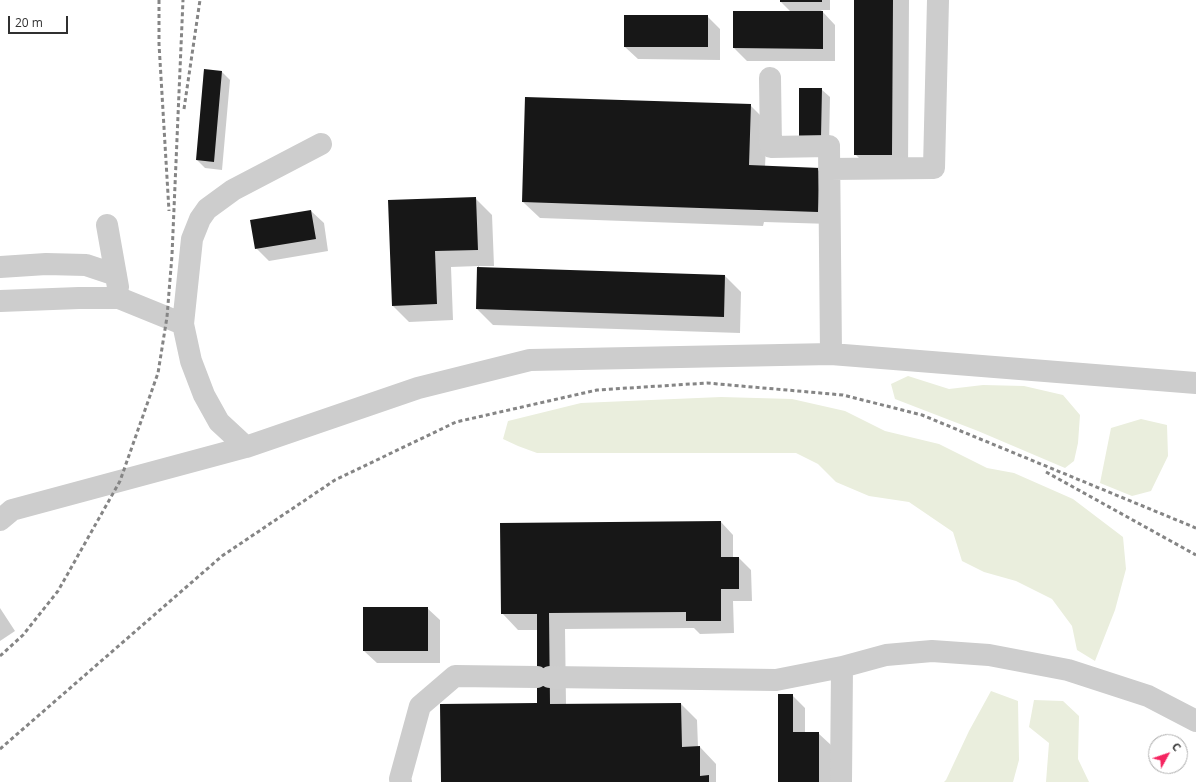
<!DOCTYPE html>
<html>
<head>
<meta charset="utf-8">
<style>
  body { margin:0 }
  #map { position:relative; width:1196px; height:782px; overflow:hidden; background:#fff; font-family:"Open Sans",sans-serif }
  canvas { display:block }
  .north { position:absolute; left:1148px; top:734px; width:40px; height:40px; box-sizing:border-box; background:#fff; border:1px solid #acacac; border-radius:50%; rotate:50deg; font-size:11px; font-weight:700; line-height:16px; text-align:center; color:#303030 }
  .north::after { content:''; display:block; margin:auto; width:14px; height:18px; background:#f52460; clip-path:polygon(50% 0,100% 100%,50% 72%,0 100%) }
  .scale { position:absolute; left:8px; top:16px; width:60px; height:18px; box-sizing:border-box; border:2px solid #303030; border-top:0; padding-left:5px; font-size:12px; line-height:14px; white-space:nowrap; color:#303030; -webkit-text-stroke:3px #fff; paint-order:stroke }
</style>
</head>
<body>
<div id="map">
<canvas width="1196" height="782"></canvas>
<div class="north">С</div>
<div class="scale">20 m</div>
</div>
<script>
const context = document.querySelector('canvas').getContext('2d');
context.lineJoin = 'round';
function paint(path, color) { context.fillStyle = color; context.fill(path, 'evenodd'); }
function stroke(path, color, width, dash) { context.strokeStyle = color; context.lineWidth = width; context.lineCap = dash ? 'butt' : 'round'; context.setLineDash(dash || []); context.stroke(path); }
paint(new Path2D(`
  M 908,376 L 949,389 L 983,385 L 1024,386 L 1063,395 L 1080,415 L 1078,443 L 1074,461 L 1065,468 L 978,431 L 895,399 L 891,384 Z
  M 721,397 L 792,399 L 845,411 L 885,431 L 939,444 L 987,468 L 1014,473 L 1073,499 L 1123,537 L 1126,569 L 1115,610 L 1095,661 L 1077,650 L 1072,626 L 1052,599 L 1016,581 L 984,572 L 962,561 L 953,532 L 909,502 L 869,496 L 836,482 L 818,464 L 796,453 L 537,453 L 518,446 L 503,439 L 508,421 L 581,403 Z
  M 1141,419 L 1167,425 L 1168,456 L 1151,491 L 1132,496 L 1100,483 L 1111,428 Z
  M 991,691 L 1018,701 L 1019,760 L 1013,782 L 944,782 L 946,780 L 969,731 Z
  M 1034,700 L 1063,701 L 1079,716 L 1078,759 L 1089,782 L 1046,782 L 1049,743 L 1029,727 Z`), '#eaeedd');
paint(new Path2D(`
  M 781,0 L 830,0 L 830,10 L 821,10 L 835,25 L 835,61 L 747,61 L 734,48 L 791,12 L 781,2 Z
  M 855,0 L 909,0 L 908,171 L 871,170 L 855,154 Z
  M 707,16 L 720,29 L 720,60 L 638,59 L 625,47 Z
  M 204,70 L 222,72 L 230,80 L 222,170 L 205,168 L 197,160 Z
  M 821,89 L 830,97 L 829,145 L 808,145 Z
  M 750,105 L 767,122 L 765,167 L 819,169 L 831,224 L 764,222 L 763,226 L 540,218 L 523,202 Z
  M 475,198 L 492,215 L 494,266 L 479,266 L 479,268 L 725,276 L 741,292 L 740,333 L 493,325 L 477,309 L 478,266 L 451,267 L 453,320 L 409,322 L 393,306 Z
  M 311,211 L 324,223 L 328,251 L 269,261 L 256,248 Z
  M 721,522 L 733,535 L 733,558 L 739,558 L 751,570 L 752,601 L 733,601 L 734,633 L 700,634 L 694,628 L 565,629 L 566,704 L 681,704 L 697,720 L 698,747 L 700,747 L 716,764 L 716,782 L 442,782 L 538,704 L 538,630 L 518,630 L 502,613 Z
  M 0,608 L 15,631 L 0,641 Z
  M 427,608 L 440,620 L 440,663 L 377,663 L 364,651 Z
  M 792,695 L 805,708 L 805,733 L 818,733 L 831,745 L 831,782 L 779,782 Z`), '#0003');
paint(new Path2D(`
  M 780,0 L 822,0 L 822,2 L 780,2 Z
  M 854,0 L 893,0 L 892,155 L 854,155 Z
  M 733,11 L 823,11 L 823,49 L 733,48 Z
  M 624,15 L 708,15 L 708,47 L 624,47 Z
  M 204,69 L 222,71 L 214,162 L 196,160 Z
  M 799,88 L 822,88 L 821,137 L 799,137 Z
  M 525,97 L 751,104 L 749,165 L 820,168 L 818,212 L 522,202 Z
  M 476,197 L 478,250 L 435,251 L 437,304 L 392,306 L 388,200 Z
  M 311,210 L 316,239 L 255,249 L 250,220 Z
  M 477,267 L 725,275 L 724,317 L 476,309 Z
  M 721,521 L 721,557 L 739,557 L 739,589 L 721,589 L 721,621 L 686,621 L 686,612 L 549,613 L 550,704 L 681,703 L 682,747 L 700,746 L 700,776 L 709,775 L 709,782 L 441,782 L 440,704 L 537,703 L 537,614 L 501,614 L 500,523 Z
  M 363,607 L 428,607 L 428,651 L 363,651 Z
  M 778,694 L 793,694 L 793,732 L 819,732 L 819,782 L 778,782 Z`), '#171717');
stroke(new Path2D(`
  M 770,78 L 771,147 L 829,146 L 831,354
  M 829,169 L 934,168 L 938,0
  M 107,225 L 118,287
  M 0,267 L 46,264 L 86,265 L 116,275
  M 0,301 L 79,298 L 119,298 L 183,324
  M 246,447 L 219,422 L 204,395 L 191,361 L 183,324 L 192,239 L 200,219 L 207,209 L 233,190 L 321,144
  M 0,520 L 12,510 L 246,447 L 418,388 L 530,360 L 831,354 L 1196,383
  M 550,677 L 776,680 L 842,667 L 886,655 L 932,651 L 989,655 L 1068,670 L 1148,696 L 1196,721
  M 401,782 L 400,779 L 420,706 L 455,676 L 537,677
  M 841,782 L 842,667`), '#cdcdcd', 22);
stroke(new Path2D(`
  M 159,0 L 159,44 L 169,211
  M 184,109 L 200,0
  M 1046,472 L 1196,555
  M 0,656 L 23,635 L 58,591 L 120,481 L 158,373 L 167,317 L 172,255 L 183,0
  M 0,749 L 222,556 L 335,480 L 456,422 L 597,390 L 707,383 L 843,395 L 922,415 L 1196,528`), '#858585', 3, [4, 3]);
</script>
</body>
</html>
